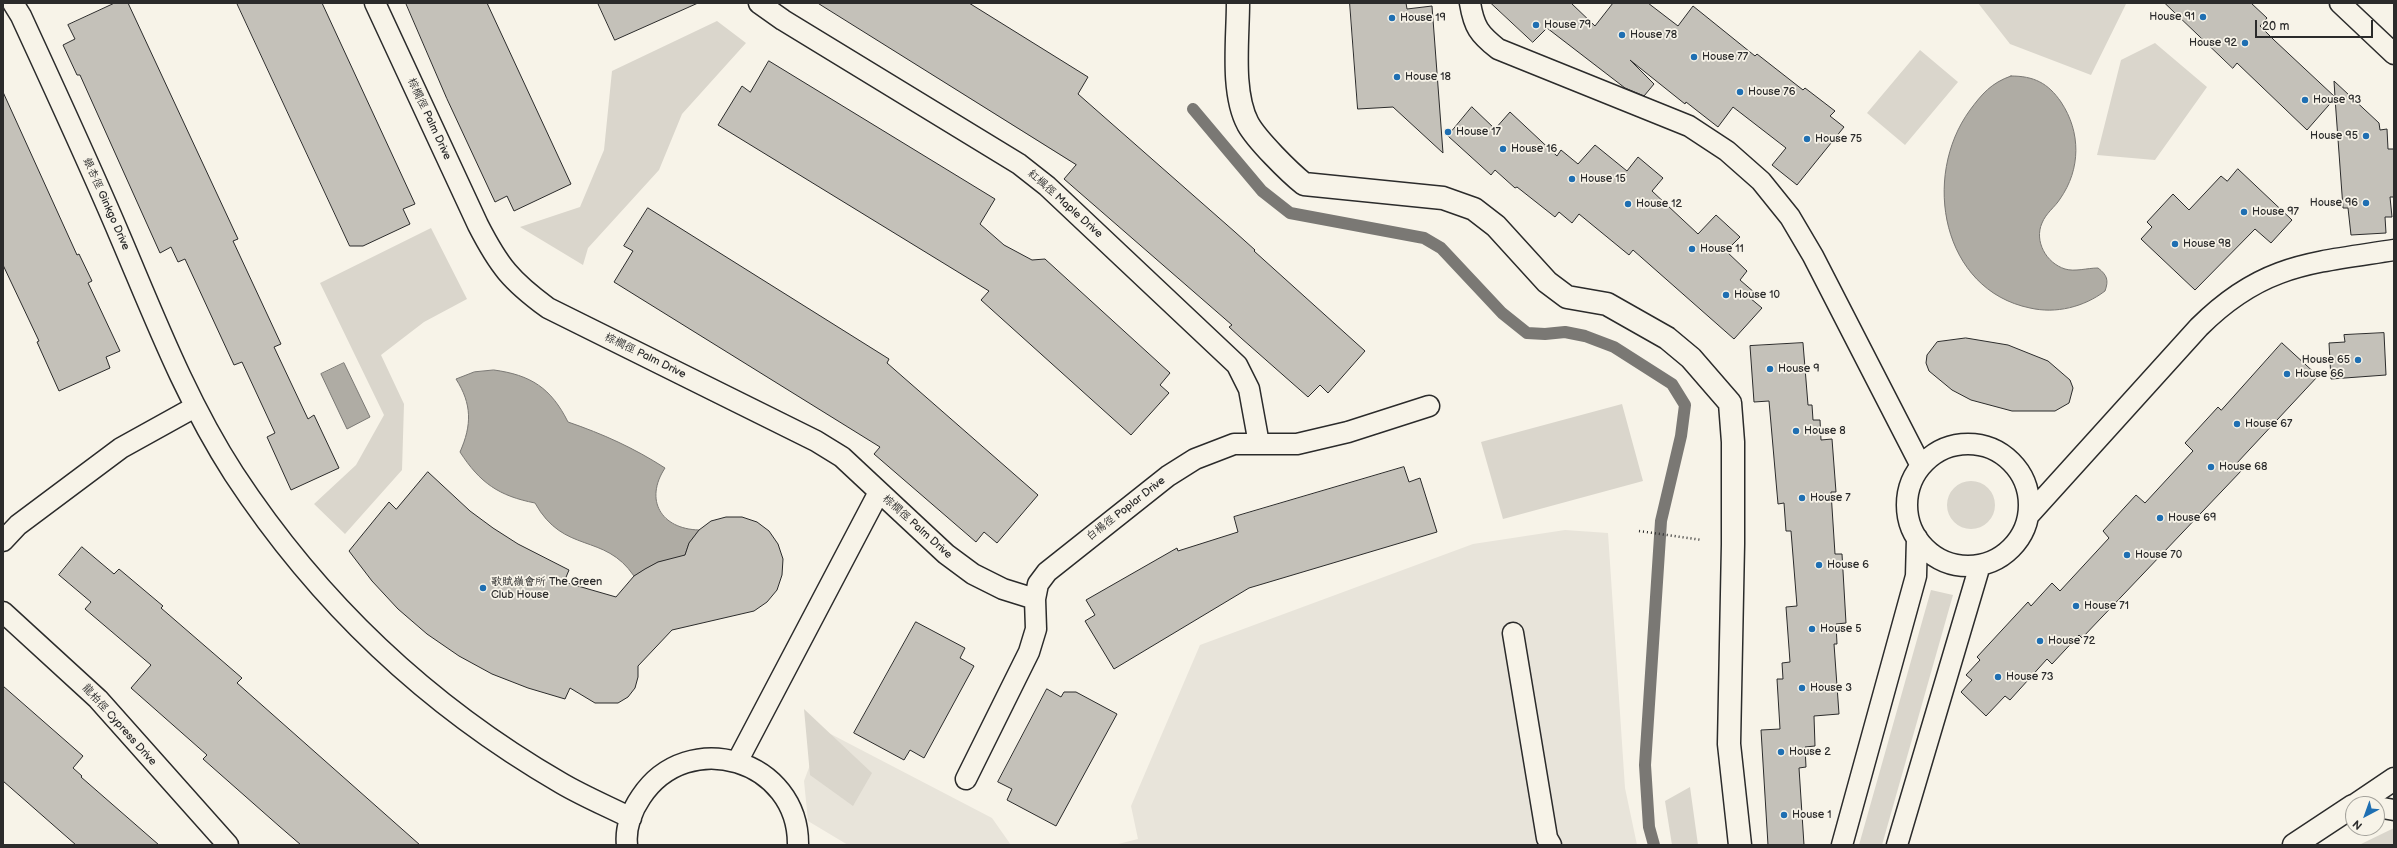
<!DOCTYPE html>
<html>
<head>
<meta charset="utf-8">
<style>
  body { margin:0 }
  #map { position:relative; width:2397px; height:848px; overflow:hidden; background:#f7f3e8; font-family:"Balsamiq Sans",sans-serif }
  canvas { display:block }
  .frame { position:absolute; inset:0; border:4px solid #2b2b2b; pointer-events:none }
  .north { position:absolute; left:2345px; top:796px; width:40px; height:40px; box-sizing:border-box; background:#f7f3e8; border:1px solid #a5a39c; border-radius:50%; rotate:221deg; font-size:11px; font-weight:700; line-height:16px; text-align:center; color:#2b2b2b }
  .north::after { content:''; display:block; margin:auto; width:14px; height:18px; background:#1f6fb2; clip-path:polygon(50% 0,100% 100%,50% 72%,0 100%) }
  .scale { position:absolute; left:2255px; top:20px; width:118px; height:18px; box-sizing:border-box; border:2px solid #2b2b2b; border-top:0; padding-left:5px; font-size:12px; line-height:14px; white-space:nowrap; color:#2b2b2b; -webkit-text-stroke:3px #f7f3e8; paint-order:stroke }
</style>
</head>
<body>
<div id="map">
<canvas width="2397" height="848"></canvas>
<div class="frame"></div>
<div class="north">N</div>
<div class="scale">20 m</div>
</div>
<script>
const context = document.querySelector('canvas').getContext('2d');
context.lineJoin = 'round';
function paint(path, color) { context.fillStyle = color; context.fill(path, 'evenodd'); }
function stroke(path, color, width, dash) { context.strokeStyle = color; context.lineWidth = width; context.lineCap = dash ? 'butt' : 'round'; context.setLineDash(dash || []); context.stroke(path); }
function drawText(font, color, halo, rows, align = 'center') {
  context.font = font + ' "Balsamiq Sans","LXGW WenKai TC",sans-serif'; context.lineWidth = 3.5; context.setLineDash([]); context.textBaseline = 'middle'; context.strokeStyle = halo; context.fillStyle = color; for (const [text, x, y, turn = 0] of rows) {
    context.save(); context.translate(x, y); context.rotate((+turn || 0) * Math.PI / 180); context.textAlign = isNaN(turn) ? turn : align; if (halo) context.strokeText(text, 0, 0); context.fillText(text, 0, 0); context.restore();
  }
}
paint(new Path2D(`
  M 1565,530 L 1608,533 L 1625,788 L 1637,845 L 1114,845 L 1138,839 L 1131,806 L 1200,645 L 1473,544 Z
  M 823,730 L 992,818 L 1011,845 L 848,845 L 808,821 L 804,781 Z`), '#e8e4da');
paint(new Path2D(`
  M 1978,3 L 2126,4 L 2091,75 L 2010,44 Z
  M 717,21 L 746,43 L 682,114 L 659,170 L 588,248 L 583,265 L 520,227 L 580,207 L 604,150 L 612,71 Z
  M 2155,43 L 2207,87 L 2155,160 L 2097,155 L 2121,60 Z
  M 1920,50 L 1958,82 L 1905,145 L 1867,113 Z
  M 431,228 L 467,299 L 424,322 L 381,355 L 404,404 L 402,470 L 345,534 L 314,504 L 356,465 L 384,415 L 320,283 Z
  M 1622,404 L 1643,481 L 1503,519 L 1481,442 Z
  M1947 505a24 24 0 1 1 48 0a24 24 0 1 1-48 0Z
  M 1931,590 L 1953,595 L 1882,845 L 1859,845 Z
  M 804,709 L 872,773 L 853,806 L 810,775 Z
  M 1690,787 L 1698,845 L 1672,845 L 1665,801 Z
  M 2394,828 L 2394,845 L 2359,845 Z`), '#dad6cc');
const water = new Path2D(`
  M 2011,76 C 2034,76 2048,83 2061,102 C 2081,132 2081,169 2060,199 C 2055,207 2046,213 2042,223 C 2034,241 2046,263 2065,269 C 2075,272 2087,268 2098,268 C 2107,275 2109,280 2105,291 C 2084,307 2056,314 2030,308 C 1942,290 1921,177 1970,110 C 1982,94 1991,83 2011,76 Z
  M 344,363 L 370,417 L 347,429 L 321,374 Z
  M 494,370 C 531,375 551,388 568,422 C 603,434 634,448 665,468 C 644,500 661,529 699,530 L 689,543 L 684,558 L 658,562 L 634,576 C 604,532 564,555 535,503 C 499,496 480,483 460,452 C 472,425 472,404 456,379 L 474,372 Z`);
paint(water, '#afaca4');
stroke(water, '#7a7874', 1);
stroke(new Path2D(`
  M 1193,109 L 1262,191 L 1290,213 L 1424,238 L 1441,248 L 1502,313 L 1527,333 L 1545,334 L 1565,332 L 1585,336 L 1614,347 L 1672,384 L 1685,405 L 1681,436 L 1661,521 L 1645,765 L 1649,827 L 1654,845`), '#7a7874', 12);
const building = new Path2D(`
  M 115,3 L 128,3 L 238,239 L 233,241 L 281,344 L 274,347 L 308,419 L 314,415 L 339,468 L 291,490 L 267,437 L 275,433 L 242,362 L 234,365 L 185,259 L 178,262 L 171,247 L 160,253 L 80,75 L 77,75 L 63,45 L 75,39 L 68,25 Z
  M 237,3 L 322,3 L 415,204 L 403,209 L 410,224 L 363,246 L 350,246 Z
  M 406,3 L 487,3 L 571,184 L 514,211 L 507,196 L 495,202 L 447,99 Z
  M 598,3 L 698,3 L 615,40 Z
  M 818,3 L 969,3 L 1088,77 L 1078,94 L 1235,232 L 1255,250 L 1254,251 L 1365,351 L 1328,393 L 1320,385 L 1308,397 L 1241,338 L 1229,327 L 1232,325 L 1064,179 L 1076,165 Z
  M 1350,3 L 1406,3 L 1407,9 L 1432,6 L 1443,153 L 1393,107 L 1358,109 Z
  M 1491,3 L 1571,3 L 1595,26 L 1613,3 L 1648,3 L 1678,26 L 1693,6 L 1755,56 L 1757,54 L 1803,90 L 1805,88 L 1835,111 L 1830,116 L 1844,127 L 1797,185 L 1772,165 L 1786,148 L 1733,107 L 1718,127 L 1686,102 L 1685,104 L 1630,60 L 1654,84 L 1644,96 L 1625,88 L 1547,28 L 1533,42 Z
  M 2165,3 L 2251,3 L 2267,18 L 2260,26 L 2274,40 L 2335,97 L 2334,81 L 2379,123 L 2380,130 L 2387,129 L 2388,149 L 2394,149 L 2394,197 L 2390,197 L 2392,217 L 2385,217 L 2386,233 L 2351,235 L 2348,208 L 2343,208 L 2335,98 L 2307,130 L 2237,63 L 2233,68 Z
  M 769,61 L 995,199 L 980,224 L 1004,245 L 1032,260 L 1045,259 L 1170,373 L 1160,385 L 1169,393 L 1131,435 L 981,300 L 989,291 L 718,125 L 742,86 L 750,92 Z
  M 3,92 L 77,255 L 79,254 L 92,281 L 88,283 L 120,351 L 106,357 L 110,368 L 59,391 L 37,342 L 39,341 L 3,265 Z
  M 1472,107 L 1495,129 L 1510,112 L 1557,156 L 1561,150 L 1578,164 L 1595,145 L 1627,171 L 1638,157 L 1663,178 L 1652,191 L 1698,234 L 1716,215 L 1740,237 L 1726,251 L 1747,271 L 1740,280 L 1755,293 L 1750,298 L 1762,308 L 1734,339 L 1633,250 L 1629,255 L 1579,214 L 1572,223 L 1559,212 L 1555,217 L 1517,187 L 1515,188 L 1495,170 L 1491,175 L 1448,136 Z
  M 2238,169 L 2292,220 L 2271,243 L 2255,229 L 2195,290 L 2141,239 L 2152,227 L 2147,222 L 2173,194 L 2189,210 L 2221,176 L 2227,181 Z
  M 648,208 L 889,359 L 887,363 L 1038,495 L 997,543 L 984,532 L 976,542 L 874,454 L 880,447 L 614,282 L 633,251 L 624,246 Z
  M 2384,333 L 2386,375 L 2331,379 L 2329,343 L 2345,342 L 2344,335 Z
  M 1966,338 L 2008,345 L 2048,361 L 2070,380 L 2073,388 L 2069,403 L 2055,411 L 2012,411 L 1971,400 L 1952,390 L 1929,371 L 1926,363 L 1927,355 L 1937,342 Z
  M 1803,343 L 1808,405 L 1812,405 L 1813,420 L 1820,420 L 1821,440 L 1832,439 L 1836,492 L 1831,492 L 1835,554 L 1842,554 L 1846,623 L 1836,624 L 1837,644 L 1834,644 L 1839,714 L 1814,716 L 1815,746 L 1805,747 L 1806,767 L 1799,768 L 1804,845 L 1768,845 L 1761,730 L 1780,729 L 1777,679 L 1783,679 L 1782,663 L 1790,662 L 1786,607 L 1797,606 L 1791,531 L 1786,531 L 1784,503 L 1778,504 L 1769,401 L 1754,402 L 1750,346 Z
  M 2282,343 L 2318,376 L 2236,464 L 2242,470 L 2082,638 L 2079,635 L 2052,664 L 2047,659 L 2010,700 L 2005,696 L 1986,716 L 1961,692 L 1972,680 L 1966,675 L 1980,660 L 1977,657 L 2028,602 L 2031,606 L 2052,583 L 2060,591 L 2109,538 L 2103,531 L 2136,495 L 2145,503 L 2193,451 L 2185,443 L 2218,407 L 2221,410 Z
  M 1404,467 L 1409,482 L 1420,478 L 1437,532 L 1249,588 L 1114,669 L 1085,621 L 1095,615 L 1086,600 L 1177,548 L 1178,551 L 1238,532 L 1234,517 Z
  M 428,472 L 470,511 L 493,528 L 518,544 L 569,570 L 564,582 L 616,597 L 634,576 L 645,569 L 658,562 L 685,555 L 689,543 L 699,530 L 711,521 L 726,517 L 742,517 L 757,522 L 769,531 L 778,544 L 783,559 L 782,575 L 777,590 L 767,602 L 754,611 L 672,630 L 638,666 L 638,677 L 635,688 L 628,697 L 618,703 L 595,703 L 570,688 L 565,699 L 528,688 L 492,674 L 459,656 L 427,634 L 398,609 L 372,581 L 349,551 L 389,502 L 396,509 Z
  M 82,547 L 114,574 L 119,569 L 163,606 L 161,608 L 242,678 L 237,683 L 420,845 L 301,845 L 279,826 L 203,759 L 207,755 L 131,688 L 151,665 L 85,609 L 91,602 L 59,575 Z
  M 916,622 L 965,648 L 960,658 L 974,666 L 924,758 L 910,750 L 904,760 L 854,733 Z
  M 3,686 L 83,756 L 73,768 L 82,776 L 81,777 L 159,845 L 76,845 L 3,781 Z
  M 1047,689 L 1061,697 L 1064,692 L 1076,692 L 1117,714 L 1056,826 L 1007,800 L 1012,789 L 998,782 Z`);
paint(building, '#c4c1b9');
stroke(building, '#2b2b2b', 1);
const service = new Path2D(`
  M 13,3 L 21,16 C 54,88 88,161 119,234 C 154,316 186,400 234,474 C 318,602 428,706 561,783 C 583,796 607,806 631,818
  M 375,3 L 478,225 C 499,266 511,281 548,308 L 816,441 L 842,457 L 946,554 L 973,574 L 1003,589 L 1035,599
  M 759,3 L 783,20 L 1019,164 L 1047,186 L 1237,365 L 1249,389 L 1259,444
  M 1470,3 C 1474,27 1479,34 1498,49 L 1689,126 L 1727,151 L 1761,181 L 1790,217 L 1813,256 L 1921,466
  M 2340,3 L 2394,54
  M1907 505a61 61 0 1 1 122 0a61 61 0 1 1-122 0Z
  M 2028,516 L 2199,327 C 2262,264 2311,263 2394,250
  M 3,541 L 18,525 L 121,448 L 195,407
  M 3,612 L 98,699 L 228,845
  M 1513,633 L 1547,838 L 1551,845
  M 737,762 L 879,492
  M 966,779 L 1029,652 L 1036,629 L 1035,599 L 1038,584 L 1047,572 L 1168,476 L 1195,459 L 1234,444 L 1297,444 L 1348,432 L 1429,406
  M 2377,807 L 2394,810
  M 627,845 C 625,828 632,810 641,797 C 688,726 799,760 798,845
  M 1842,845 L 1916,576 L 1917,538
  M 1897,845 L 1980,565`);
const minor = new Path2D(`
  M 1238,3 C 1238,39 1231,92 1248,124 C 1257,140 1289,172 1304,184 L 1443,198 L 1474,209 L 1496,226 L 1547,282 L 1567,297 L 1607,304 L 1667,338 L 1691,358 L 1730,403 L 1733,442 L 1733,544 L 1729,744 L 1740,845`);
const secondary = new Path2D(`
  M 2357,804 L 2394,779
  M 2294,845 L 2353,806`);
stroke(service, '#2b2b2b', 23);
stroke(minor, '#2b2b2b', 25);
stroke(secondary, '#2b2b2b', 25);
stroke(new Path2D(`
  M 1639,531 L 1702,540`), '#2b2b2b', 2.5, [1, 3]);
stroke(service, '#f7f3e8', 20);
stroke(minor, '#f7f3e8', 22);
stroke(secondary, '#f7f3e8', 22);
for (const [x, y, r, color] of [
  [2203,17,4,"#1f6fb2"],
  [1392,18,4,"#1f6fb2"],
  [1536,25,4,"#1f6fb2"],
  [1622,35,4,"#1f6fb2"],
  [2245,43,4,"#1f6fb2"],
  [1694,57,4,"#1f6fb2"],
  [1397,77,4,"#1f6fb2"],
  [1740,92,4,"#1f6fb2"],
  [2305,100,4,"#1f6fb2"],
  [1448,132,4,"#1f6fb2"],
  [2366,136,4,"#1f6fb2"],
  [1807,139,4,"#1f6fb2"],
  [1503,149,4,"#1f6fb2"],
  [1572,179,4,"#1f6fb2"],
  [2366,203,4,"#1f6fb2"],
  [1628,204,4,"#1f6fb2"],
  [2244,212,4,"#1f6fb2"],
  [2175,244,4,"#1f6fb2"],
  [1692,249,4,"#1f6fb2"],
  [1726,295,4,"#1f6fb2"],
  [2358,360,4,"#1f6fb2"],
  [1770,369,4,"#1f6fb2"],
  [2287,374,4,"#1f6fb2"],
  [2237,424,4,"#1f6fb2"],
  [1796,431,4,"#1f6fb2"],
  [2211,467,4,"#1f6fb2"],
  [1802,498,4,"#1f6fb2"],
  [2160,518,4,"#1f6fb2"],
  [2127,555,4,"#1f6fb2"],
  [1819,565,4,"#1f6fb2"],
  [483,588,4,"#1f6fb2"],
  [2076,606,4,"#1f6fb2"],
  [1812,629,4,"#1f6fb2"],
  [2040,641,4,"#1f6fb2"],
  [1998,677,4,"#1f6fb2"],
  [1802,688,4,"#1f6fb2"],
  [1781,752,4,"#1f6fb2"],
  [1784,815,4,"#1f6fb2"]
]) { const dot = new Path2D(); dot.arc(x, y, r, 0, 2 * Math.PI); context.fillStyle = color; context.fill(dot); stroke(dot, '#f7f3e8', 1.5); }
drawText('11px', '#2b2b2b', '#f7f3e8', [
  ["House 91",2195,17,"right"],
  ["House 19",1400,18],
  ["House 79",1544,25],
  ["House 78",1630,35],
  ["House 92",2237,43,"right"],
  ["House 77",1702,57],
  ["House 18",1405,77],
  ["House 76",1748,92],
  ["House 93",2313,100],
  ["House 17",1456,132],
  ["House 95",2358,136,"right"],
  ["House 75",1815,139],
  ["House 16",1511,149],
  ["House 15",1580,179],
  ["House 96",2358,203,"right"],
  ["House 12",1636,204],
  ["House 97",2252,212],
  ["House 98",2183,244],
  ["House 11",1700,249],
  ["House 10",1734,295],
  ["House 65",2350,360,"right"],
  ["House 9",1778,369],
  ["House 66",2295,374],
  ["House 67",2245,424],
  ["House 8",1804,431],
  ["House 68",2219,467],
  ["House 7",1810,498],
  ["House 69",2168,518],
  ["House 70",2135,555],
  ["House 6",1827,565],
  ["歌賦嶺會所 The Green",491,582],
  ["Club House",491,595],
  ["House 71",2084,606],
  ["House 5",1820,629],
  ["House 72",2048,641],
  ["House 73",2006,677],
  ["House 3",1810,688],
  ["House 2",1789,752],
  ["House 1",1792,815]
], 'left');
drawText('11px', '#2b2b2b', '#f7f3e8', [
  ["棕櫚徑 Palm Drive",429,119,65],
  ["銀杏徑 Ginkgo Drive",106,204,66],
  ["紅楓徑 Maple Drive",1065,204,42],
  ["棕櫚徑 Palm Drive",645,356,26],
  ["白楊徑 Poplar Drive",1126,509,-38],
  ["棕櫚徑 Palm Drive",917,527,42],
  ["龍柏徑 Cypress Drive",119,725,48]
]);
</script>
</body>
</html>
